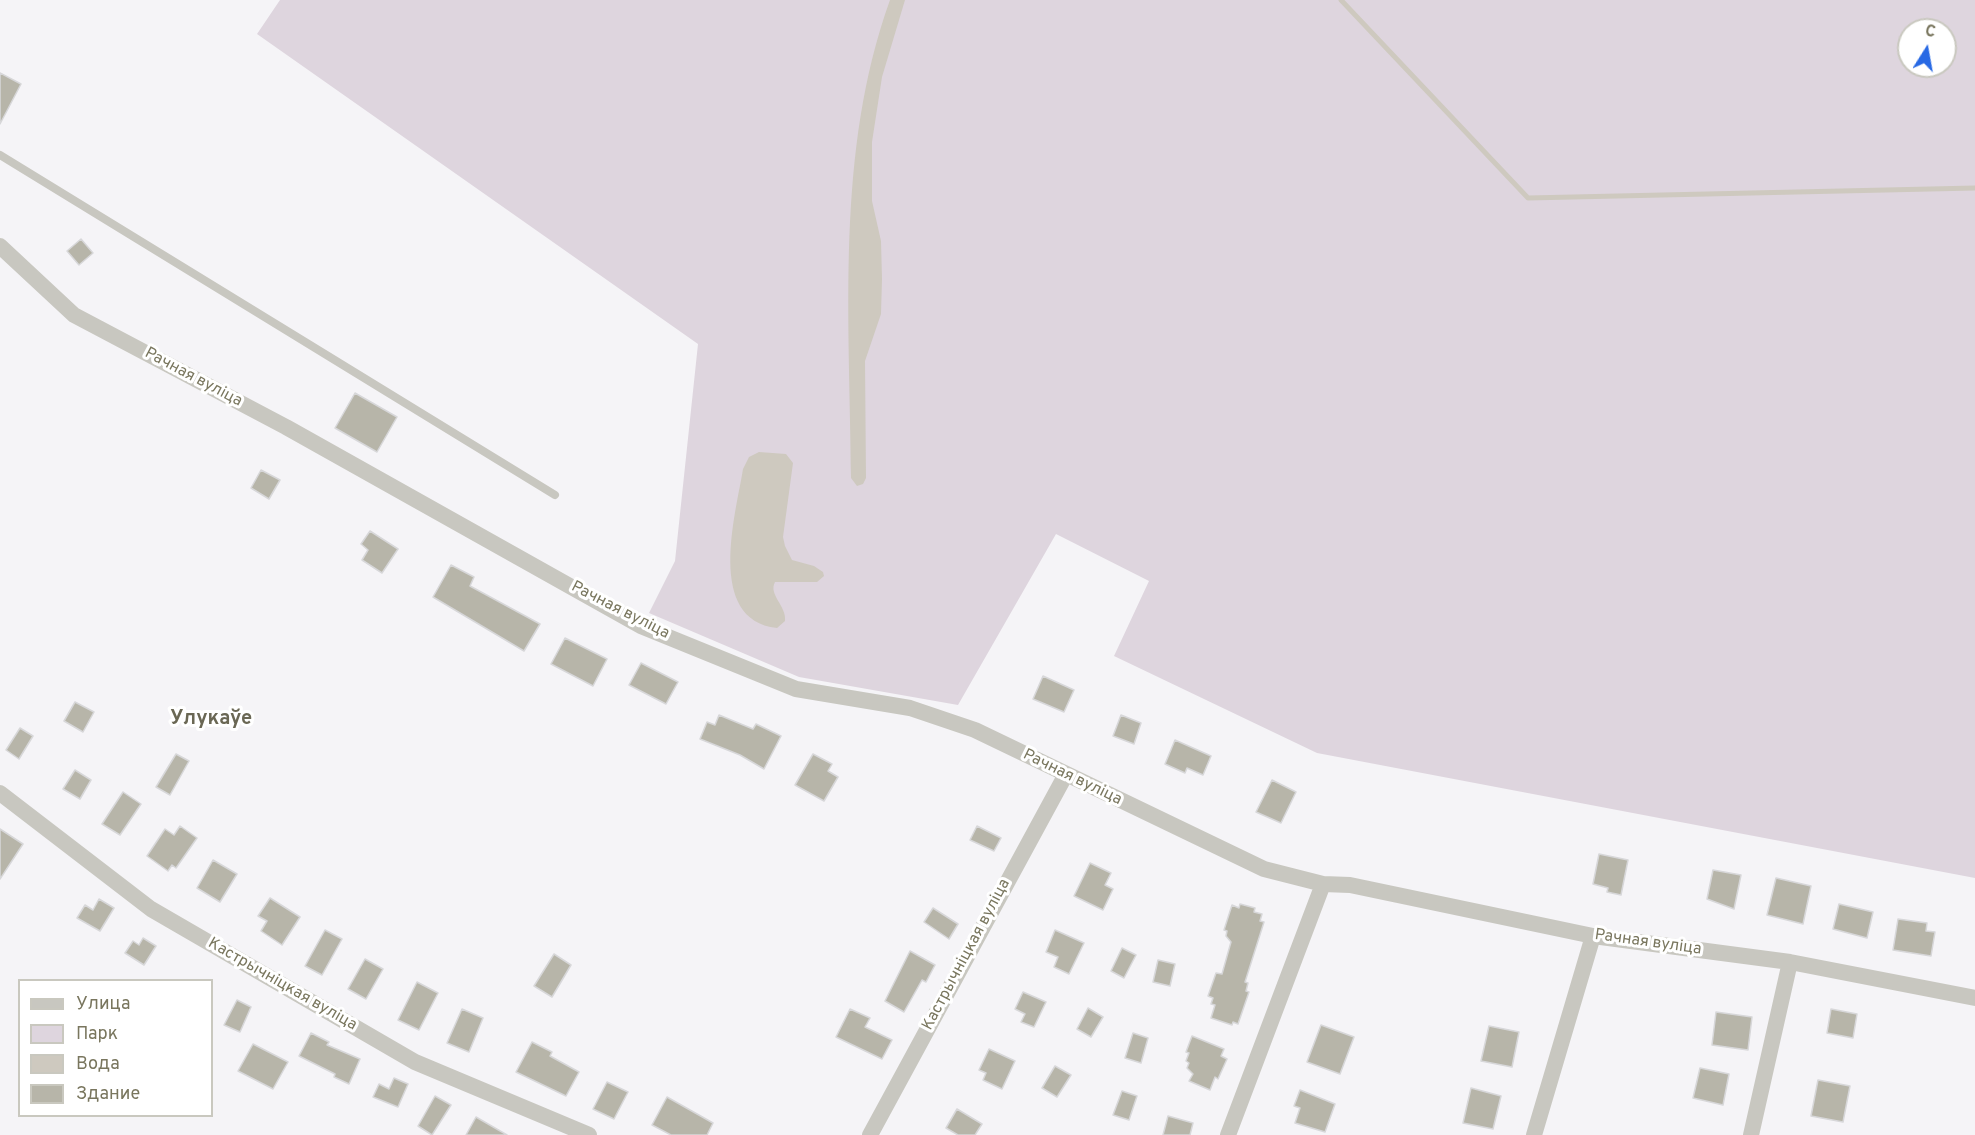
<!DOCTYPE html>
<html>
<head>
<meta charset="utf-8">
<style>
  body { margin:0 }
  #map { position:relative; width:1975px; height:1135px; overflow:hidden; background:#f5f4f7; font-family:Overpass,sans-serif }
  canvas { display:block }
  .legend { position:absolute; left:18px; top:979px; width:195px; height:138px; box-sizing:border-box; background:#fff; border:2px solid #c9c8bf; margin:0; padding:8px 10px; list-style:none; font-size:18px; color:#79765e }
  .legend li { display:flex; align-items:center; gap:12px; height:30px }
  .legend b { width:30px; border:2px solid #c9c8bf }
  .north { position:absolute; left:1897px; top:18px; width:60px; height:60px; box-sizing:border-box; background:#fff; border:2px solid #c9c8bf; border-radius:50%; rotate:11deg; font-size:16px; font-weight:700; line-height:24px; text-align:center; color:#79765e }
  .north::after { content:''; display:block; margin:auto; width:21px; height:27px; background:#2869e4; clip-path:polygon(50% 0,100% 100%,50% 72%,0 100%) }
</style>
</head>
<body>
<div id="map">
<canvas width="1975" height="1135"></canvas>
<ul class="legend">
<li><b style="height:8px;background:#c8c7c0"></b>Улица</li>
<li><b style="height:16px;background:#ded5de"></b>Парк</li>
<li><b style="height:16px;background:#cec9bf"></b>Вода</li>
<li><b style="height:16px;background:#b7b5a9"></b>Здание</li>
</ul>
<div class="north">С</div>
</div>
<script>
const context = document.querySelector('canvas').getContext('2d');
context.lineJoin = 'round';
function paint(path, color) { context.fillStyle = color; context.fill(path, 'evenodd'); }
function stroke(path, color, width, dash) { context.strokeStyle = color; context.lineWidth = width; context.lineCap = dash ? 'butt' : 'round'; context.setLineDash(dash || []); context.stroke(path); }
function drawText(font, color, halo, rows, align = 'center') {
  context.font = font + ' Overpass,sans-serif'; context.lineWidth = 6; context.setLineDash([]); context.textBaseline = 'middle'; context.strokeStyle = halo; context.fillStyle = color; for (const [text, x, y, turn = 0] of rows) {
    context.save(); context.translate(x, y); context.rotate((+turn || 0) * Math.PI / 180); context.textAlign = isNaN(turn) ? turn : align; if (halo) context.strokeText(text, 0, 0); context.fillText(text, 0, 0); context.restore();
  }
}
paint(new Path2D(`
  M 280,0 L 1975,0 L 1975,878 L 1317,753 L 1114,656 L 1149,581 L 1056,534 L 958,705 L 799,677 L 649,613 L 675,561 L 698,344 L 257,34 ZM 1909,30 L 1945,30 L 1945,66 L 1909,66 Z`), '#ded5de');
paint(new Path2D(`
  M 890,0 L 905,0 L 882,77 L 872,142 L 872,201 L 881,241 L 882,279 L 881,314 L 865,361 L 866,478 L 863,484 L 857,486 L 851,478 C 850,319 835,152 890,0 Z
  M 759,452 L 786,454 L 793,463 L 783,537 L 785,546 L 792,560 L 814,566 L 823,572 L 824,576 L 817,582 L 775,582 C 768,595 787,606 785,621 L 777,628 C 705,620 736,513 743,469 L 749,457 Z`), '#cec9bf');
stroke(new Path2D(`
  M 1341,0 L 1528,198 L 1975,188`), '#cec9bf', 5);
const building = new Path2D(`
  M 0,73 L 21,84 L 0,124 Z
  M 81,239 L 93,253 L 79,265 L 67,251 Z
  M 355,393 L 397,417 L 377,452 L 335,428 Z
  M 261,470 L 280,480 L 269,499 L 251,488 Z
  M 370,531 L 398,549 L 382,573 L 362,560 L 368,550 L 361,544 Z
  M 451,565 L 474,577 L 470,586 L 540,624 L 524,651 L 433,597 Z
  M 565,638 L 607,659 L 593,686 L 551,664 Z
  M 641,663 L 678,682 L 666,704 L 629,685 Z
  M 1043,676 L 1074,690 L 1064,712 L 1033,699 Z
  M 75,702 L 94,712 L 83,732 L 64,721 Z
  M 719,715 L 753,729 L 756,724 L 781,736 L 764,769 L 740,755 L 700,739 L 707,722 L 715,725 Z
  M 1121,715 L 1141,723 L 1134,744 L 1113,736 Z
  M 20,728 L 33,736 L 19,759 L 6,750 Z
  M 1175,740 L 1211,756 L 1203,775 L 1187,768 L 1185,773 L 1165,764 Z
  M 176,754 L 189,761 L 170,795 L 156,787 Z
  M 813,754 L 832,764 L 828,771 L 838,777 L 824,801 L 795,785 Z
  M 75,770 L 91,780 L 80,799 L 63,789 Z
  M 1272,780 L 1296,792 L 1281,823 L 1256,812 Z
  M 123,792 L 141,804 L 120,835 L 102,824 Z
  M 180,826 L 197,838 L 176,868 L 172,865 L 168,871 L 147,856 L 165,829 L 174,835 Z
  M 977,826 L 1001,838 L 994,851 L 970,840 Z
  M 0,829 L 23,844 L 0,879 Z
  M 1599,854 L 1628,860 L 1621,895 L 1607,892 L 1608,888 L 1593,884 Z
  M 213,860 L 237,874 L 220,902 L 197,888 Z
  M 1090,863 L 1111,873 L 1105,885 L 1113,889 L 1103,910 L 1074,896 Z
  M 1713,870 L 1741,875 L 1734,909 L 1707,899 Z
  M 1776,878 L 1811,886 L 1803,924 L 1767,915 Z
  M 270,898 L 300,917 L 282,945 L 261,931 L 267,921 L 258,916 Z
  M 99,899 L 114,908 L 100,931 L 77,918 L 85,905 L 93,910 Z
  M 1240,904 L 1255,908 L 1254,912 L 1262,914 L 1260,921 L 1264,922 L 1245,982 L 1248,983 L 1246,991 L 1249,992 L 1238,1024 L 1233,1022 L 1232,1025 L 1211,1018 L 1215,1005 L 1211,1004 L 1213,998 L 1208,996 L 1216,973 L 1222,974 L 1231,942 L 1226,936 L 1227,931 L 1224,930 L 1232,905 L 1239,908 Z
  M 1839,904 L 1873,912 L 1867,938 L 1833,929 Z
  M 933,908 L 958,924 L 949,939 L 924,922 Z
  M 1898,919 L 1927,923 L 1926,931 L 1935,932 L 1931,956 L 1893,950 Z
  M 325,930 L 342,939 L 322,975 L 305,966 Z
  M 1055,930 L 1084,943 L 1069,974 L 1054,967 L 1058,957 L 1046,952 Z
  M 143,938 L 156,946 L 144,965 L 125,953 L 133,941 L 139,945 Z
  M 1122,948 L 1136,955 L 1124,978 L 1111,971 Z
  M 910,951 L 935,965 L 926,982 L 922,980 L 904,1012 L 885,1001 Z
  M 554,954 L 571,965 L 552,997 L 534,986 Z
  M 365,959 L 383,969 L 366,999 L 348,989 Z
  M 1158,960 L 1175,964 L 1170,986 L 1153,982 Z
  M 417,982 L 438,993 L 419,1030 L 398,1020 Z
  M 1023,992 L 1046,1002 L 1034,1027 L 1021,1022 L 1025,1014 L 1015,1009 Z
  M 237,1000 L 251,1007 L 240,1032 L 224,1025 Z
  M 1088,1008 L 1103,1017 L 1091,1037 L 1077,1029 Z
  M 462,1009 L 483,1018 L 469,1052 L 447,1043 Z
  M 850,1009 L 870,1018 L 865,1027 L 892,1040 L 882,1059 L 836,1037 Z
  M 1831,1009 L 1857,1014 L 1853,1038 L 1827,1033 Z
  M 1716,1012 L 1752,1017 L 1748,1050 L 1712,1045 Z
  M 1321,1025 L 1354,1037 L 1340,1074 L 1307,1062 Z
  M 1489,1026 L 1519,1032 L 1512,1067 L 1481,1061 Z
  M 311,1033 L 329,1042 L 327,1045 L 360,1059 L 349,1084 L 334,1077 L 335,1074 L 299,1056 Z
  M 1133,1033 L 1148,1038 L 1141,1063 L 1125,1058 Z
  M 1192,1036 L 1224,1049 L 1221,1056 L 1227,1059 L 1218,1079 L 1215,1077 L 1210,1090 L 1189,1081 L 1193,1074 L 1187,1068 L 1189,1063 L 1186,1061 L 1189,1053 L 1186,1052 Z
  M 532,1042 L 552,1052 L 550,1056 L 579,1072 L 566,1096 L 516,1072 Z
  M 253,1044 L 288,1062 L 273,1089 L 238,1071 Z
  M 989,1049 L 1015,1061 L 1002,1089 L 983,1080 L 986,1073 L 979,1070 Z
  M 1055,1066 L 1071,1075 L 1057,1097 L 1042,1088 Z
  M 1700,1068 L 1729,1074 L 1723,1105 L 1693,1098 Z
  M 394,1078 L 408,1084 L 398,1107 L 373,1097 L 379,1084 L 389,1089 Z
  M 1818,1080 L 1850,1086 L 1843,1122 L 1811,1116 Z
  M 607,1082 L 628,1092 L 614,1119 L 593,1109 Z
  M 1471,1088 L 1501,1096 L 1493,1129 L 1463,1123 Z
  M 1300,1090 L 1335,1104 L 1325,1132 L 1295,1123 L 1300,1108 L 1294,1106 Z
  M 1122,1091 L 1137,1096 L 1129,1120 L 1113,1115 Z
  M 435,1096 L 451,1105 L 432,1135 L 418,1126 Z
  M 667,1097 L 713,1123 L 707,1135 L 671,1135 L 652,1125 Z
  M 957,1109 L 982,1124 L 975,1135 L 958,1135 L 946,1128 Z
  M 1168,1116 L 1193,1123 L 1190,1135 L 1163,1135 Z
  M 476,1117 L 507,1135 L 466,1135 Z`);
paint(building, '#b7b5a9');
stroke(building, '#d7d7d9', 1.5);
stroke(new Path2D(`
  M 0,155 L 555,495`), '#c8c7c0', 8);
stroke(new Path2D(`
  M 0,246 L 74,315 L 286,427 L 641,626 L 796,689 L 910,708 L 975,730 L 1264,869 L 1323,884 L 1350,885 L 1593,936 L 1790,962 L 1975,998
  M 0,793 L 151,909 L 415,1062 L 589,1135
  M 870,1135 L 1065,776
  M 1228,1135 L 1323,884
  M 1534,1135 L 1593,936
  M 1751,1135 L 1790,962`), '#c8c7c0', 16);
drawText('16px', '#79765e', '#fff', [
  ["Рачная вуліца",193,378,28],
  ["Рачная вуліца",620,611,27],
  ["Рачная вуліца",1072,778,26],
  ["Рачная вуліца",1648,943,8],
  ["Кастрычніцкая вуліца",967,955,-62],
  ["Кастрычніцкая вуліца",282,985,30]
]);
drawText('bold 20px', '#6a6754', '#fff', [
  ["Улукаўе",211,720]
]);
</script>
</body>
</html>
